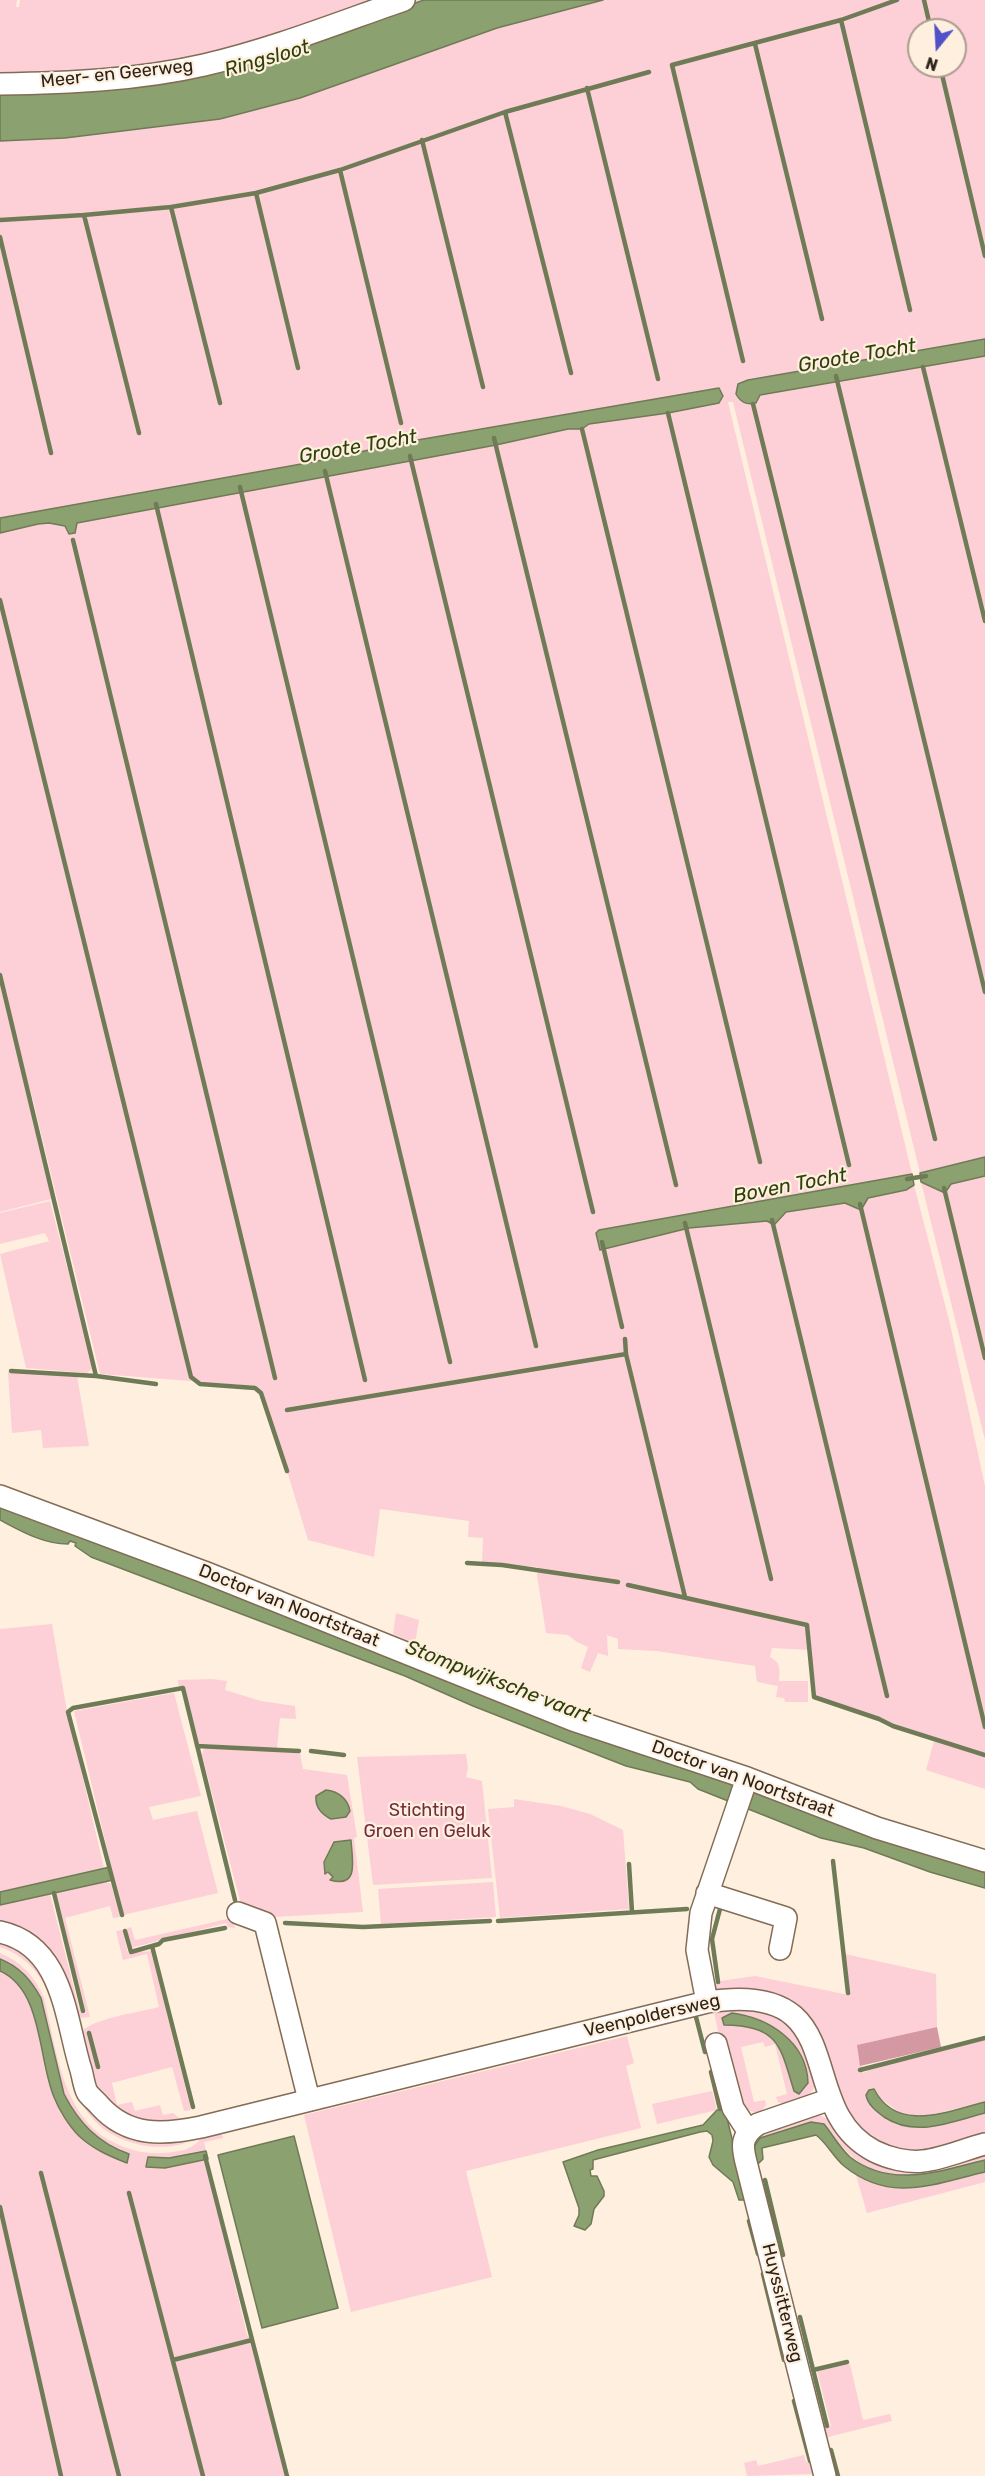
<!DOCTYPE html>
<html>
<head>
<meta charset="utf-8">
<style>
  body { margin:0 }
  #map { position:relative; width:985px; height:2476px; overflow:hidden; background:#feefdf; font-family:Rubik,sans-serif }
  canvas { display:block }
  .north { position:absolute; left:907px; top:18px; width:60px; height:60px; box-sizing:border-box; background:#feefdf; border:2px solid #aa9d8f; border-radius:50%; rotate:198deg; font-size:16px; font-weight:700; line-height:24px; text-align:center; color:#2b2218 }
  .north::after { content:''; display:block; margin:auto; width:21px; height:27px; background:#5051c8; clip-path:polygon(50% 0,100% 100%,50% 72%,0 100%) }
</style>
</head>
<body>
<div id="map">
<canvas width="985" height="2476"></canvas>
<div class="north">N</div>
</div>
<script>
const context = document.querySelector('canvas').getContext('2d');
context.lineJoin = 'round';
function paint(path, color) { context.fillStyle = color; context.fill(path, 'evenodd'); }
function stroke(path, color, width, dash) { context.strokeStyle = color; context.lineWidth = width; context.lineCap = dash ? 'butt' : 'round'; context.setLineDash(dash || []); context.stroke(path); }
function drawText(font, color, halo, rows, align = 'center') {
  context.font = font + ' Rubik,sans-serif'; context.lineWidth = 4.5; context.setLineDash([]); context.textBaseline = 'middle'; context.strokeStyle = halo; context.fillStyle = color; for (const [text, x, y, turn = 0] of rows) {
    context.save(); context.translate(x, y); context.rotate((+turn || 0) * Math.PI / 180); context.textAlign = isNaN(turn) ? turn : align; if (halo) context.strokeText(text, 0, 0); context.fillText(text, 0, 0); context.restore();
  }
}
paint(new Path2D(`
  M 0,0 L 17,0 L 16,7 L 19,7 L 20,0 L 424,0 L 337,32 L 0,92 Z
  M 603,0 L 985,0 L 985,339 L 748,380 L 738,384 L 736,394 L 756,403 L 759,395 L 985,356 L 985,1157 L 920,1173 L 733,402 L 728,402 L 912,1174 L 600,1230 L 600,1250 L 689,1228 L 767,1221 L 774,1225 L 786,1212 L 845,1203 L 906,1190 L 914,1185 L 950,1324 L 985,1486 L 985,1753 L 900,1726 L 816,1695 L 811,1650 L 772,1648 L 770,1657 C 781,1663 780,1669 779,1681 L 808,1681 L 808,1702 L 785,1702 L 784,1698 L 776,1697 L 778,1686 L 757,1682 L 755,1666 L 657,1651 L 618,1649 L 618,1639 L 607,1635 L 608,1656 L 598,1653 L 590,1672 L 581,1668 L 588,1647 L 577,1642 L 568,1635 L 546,1633 L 537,1575 L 538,1567 L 482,1563 L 483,1538 L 468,1537 L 469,1521 L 380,1509 L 374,1557 L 308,1540 L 263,1392 L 255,1386 L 100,1374 L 29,1084 L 51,1199 L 0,1212 L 0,533 L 38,524 L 49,523 L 65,526 L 70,534 L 75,533 L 77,523 L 496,445 L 568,429 L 582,429 L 589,424 L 668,413 L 718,403 L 719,388 L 406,442 L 318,461 L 0,518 L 0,141 L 65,138 L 220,119 L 300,98 L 497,28 ZM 919,30 L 955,30 L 955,66 L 919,66 Z
  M 985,1176 L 985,1440 L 921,1182 L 945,1193 L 951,1184 Z
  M 50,1201 L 93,1368 L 87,1373 L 26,1368 L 0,1254 L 49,1241 L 45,1233 L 0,1244 L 0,1213 Z
  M 8,1372 L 77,1376 L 89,1446 L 43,1448 L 41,1430 L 12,1433 Z
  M 396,1613 L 419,1620 L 415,1643 L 393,1634 Z
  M 52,1624 L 66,1706 L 104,1868 L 0,1892 L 0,1629 Z
  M 212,1679 L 227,1681 L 225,1690 L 261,1701 L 295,1706 L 296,1719 L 280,1718 L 277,1748 L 198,1744 L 185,1687 L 179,1688 L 178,1680 Z
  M 174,1693 L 201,1796 L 149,1807 L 153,1820 L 197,1811 L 218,1893 L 123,1915 L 74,1711 Z
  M 934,1741 L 985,1757 L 985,1789 L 926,1770 Z
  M 208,1747 L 300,1753 L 303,1769 L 347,1775 L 357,1837 L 354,1838 L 363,1912 L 274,1917 L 240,1901 L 202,1755 L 203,1750 Z
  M 466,1754 L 468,1768 L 466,1777 L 482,1781 L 492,1878 L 373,1885 L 357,1757 Z
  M 514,1799 L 561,1806 L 590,1814 L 623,1830 L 629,1909 L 500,1918 L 488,1809 L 514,1807 Z
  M 104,1881 L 111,1884 L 120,1917 L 113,1918 L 110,1906 L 65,1918 L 90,2017 L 78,2018 C 62,1966 56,1940 0,1922 L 0,1905 L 50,1894 L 79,2008 L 83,2014 L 86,2013 L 56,1892 Z
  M 493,1882 L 496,1917 L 381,1924 L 378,1889 Z
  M 232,1918 L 235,1928 L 228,1927 L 226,1923 L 131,1948 L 126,1929 L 131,1927 L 135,1940 Z
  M 122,1930 L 128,1953 L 151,1951 L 191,2110 L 184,2111 L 172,2067 L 112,2083 L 117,2105 L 132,2102 L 135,2111 L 160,2105 L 163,2115 L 173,2113 L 187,2124 C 176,2126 165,2123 155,2122 C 102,2114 92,2080 79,2035 C 86,2019 142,2012 159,2007 L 147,1954 L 123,1960 L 116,1931 Z
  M 0,1942 L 20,1951 L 43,1972 L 92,2112 C 120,2145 155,2143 195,2139 C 177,2148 155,2149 137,2144 C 32,2119 93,1979 0,1947 Z
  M 0,1953 C 22,1962 35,1977 44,1998 C 57,2050 62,2120 117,2144 C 132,2151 146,2154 162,2153 C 180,2152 196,2150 204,2133 L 213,2130 L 223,2136 L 223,2138 L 204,2142 L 206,2151 L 169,2158 L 148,2157 L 146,2166 L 165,2168 L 205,2160 L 247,2335 L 252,2340 L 287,2476 L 0,2476 L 0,1971 C 51,1993 34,2095 79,2135 C 91,2147 111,2155 126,2163 L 129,2155 C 101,2143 74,2123 64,2093 C 47,2046 54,1981 0,1959 Z
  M 845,1954 L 936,1974 L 937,2027 L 858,2045 L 863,2073 L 874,2068 L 985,2040 L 985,2102 L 921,2117 L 903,2115 L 869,2090 L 866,2096 C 869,2105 876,2112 884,2117 C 916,2137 951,2121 985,2113 L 985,2138 L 919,2153 L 887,2147 L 874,2140 L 851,2119 L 783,1999 C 754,1987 740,1989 710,1995 L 707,1983 L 755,1976 L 849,1995 Z
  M 740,2006 L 782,2019 L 797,2034 L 816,2081 C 813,2097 802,2101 789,2107 L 778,2102 L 776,2097 L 787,2094 L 775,2044 L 765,2047 L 763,2042 L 741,2047 L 754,2102 L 765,2100 L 766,2105 L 760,2113 C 752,2112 745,2110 740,2103 C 726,2084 719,2032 713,2008 ZM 746,2015 L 768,2023 L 808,2083 L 799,2094 L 794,2091 C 780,2045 779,2026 724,2025 Z
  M 627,2036 L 634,2063 L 626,2066 L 641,2128 L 466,2171 L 492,2277 L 351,2312 L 304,2115 Z
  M 712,2091 L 717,2110 L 657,2124 L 652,2104 Z
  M 817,2114 L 832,2121 L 853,2149 L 867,2159 L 884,2166 L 985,2153 L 985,2160 C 922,2176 873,2195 830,2131 L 760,2138 L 755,2161 L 759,2163 L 760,2167 L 757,2167 L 750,2152 L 758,2133 Z
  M 985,2172 L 985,2182 L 867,2213 L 856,2175 C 901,2201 938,2183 985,2172 Z
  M 797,2317 L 825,2428 L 831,2426 L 817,2371 L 850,2364 L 863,2420 L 890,2414 L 892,2421 L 824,2438 L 796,2320 Z
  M 804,2455 L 806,2462 L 812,2461 L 815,2474 L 747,2476 L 744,2463 L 756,2460 L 758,2466 Z`), '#fdcfd6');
paint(new Path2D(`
  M 937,2027 L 941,2047 L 860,2066 L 857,2045 Z`), '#d498a2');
const water = new Path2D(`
  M 424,0 L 603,0 L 497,28 L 300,98 L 220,119 L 65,138 L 0,141 L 0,92 L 126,84 L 386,13 Z
  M 985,339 L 985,356 L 760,395 L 756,403 C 747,405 741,403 736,394 L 738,384 L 748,380 Z
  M 719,388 L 723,396 L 719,403 L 668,413 L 589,424 L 582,429 L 568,429 L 496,445 L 77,523 L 75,533 L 69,534 L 65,526 L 49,523 L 38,524 L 0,533 L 0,518 L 318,461 L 406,442 Z
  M 985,1157 L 985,1176 L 951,1184 L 945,1193 L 921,1182 L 920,1173 Z
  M 912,1174 L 914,1185 L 906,1190 L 868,1198 L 861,1210 L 845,1203 L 786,1212 L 774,1225 L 767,1221 L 689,1228 L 600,1250 L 596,1233 L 599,1230 Z
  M 0,1504 L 985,1868 L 985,1888 L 930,1872 L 864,1848 L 821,1838 L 698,1789 L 690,1782 L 626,1766 L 473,1706 L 405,1676 L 91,1557 L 75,1546 L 76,1543 L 70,1541 L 68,1544 C 43,1544 21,1531 0,1520 Z
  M 326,1790 C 338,1791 348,1799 350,1811 L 346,1817 L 331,1819 C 321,1814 315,1807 316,1796 Z
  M 351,1840 C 352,1859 360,1889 330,1880 L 333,1877 L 328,1872 L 325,1874 L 324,1862 L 334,1842 Z
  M 110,1867 L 113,1880 L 0,1905 L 0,1892 Z
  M 0,1959 C 20,1967 31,1980 41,1998 L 64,2094 C 79,2123 98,2143 129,2154 L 127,2163 C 109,2156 93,2149 79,2136 C 69,2126 59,2110 54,2097 C 38,2059 43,1990 0,1971 Z
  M 732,2013 C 769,2018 807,2042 808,2083 L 799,2094 L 794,2091 C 780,2045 779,2026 724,2025 L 722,2018 Z
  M 874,2089 C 897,2134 948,2111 985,2102 L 985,2113 C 951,2122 916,2138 884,2117 C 876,2111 868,2105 866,2095 L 869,2090 Z
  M 717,2110 L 725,2110 L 746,2196 L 744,2200 L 739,2200 L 733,2182 L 713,2165 L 709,2157 L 713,2141 L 712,2135 L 707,2131 L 700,2132 L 593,2160 L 593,2169 L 590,2170 L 591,2176 L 597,2176 L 604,2191 L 604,2196 L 594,2209 L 591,2224 L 585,2230 L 574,2226 L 579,2215 L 579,2208 L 563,2162 L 598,2150 L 703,2125 Z
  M 811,2122 L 824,2124 C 833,2135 840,2148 850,2157 C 891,2189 940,2171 985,2160 L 985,2172 C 933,2184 891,2204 844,2166 C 833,2157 827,2143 816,2135 L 762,2148 L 763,2159 L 759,2163 L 755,2161 L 753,2148 L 760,2138 Z
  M 294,2136 L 338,2308 L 262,2328 L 218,2155 Z
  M 206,2151 L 208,2159 L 165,2168 L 146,2167 L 148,2157 L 169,2158 Z`);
paint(water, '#8ca170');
stroke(water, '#6f7b56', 1.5);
stroke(new Path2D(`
  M 924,0 L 931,30
  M 841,20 L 910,310
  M 755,44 L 822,319
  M 672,65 L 743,361
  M 672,65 L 841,20 L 897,0
  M 940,66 L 985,256
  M 587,88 L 658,379
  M 505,112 L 571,373
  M 422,140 L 483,387
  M 340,170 L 401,423
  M 256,193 L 298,368
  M 171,207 L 220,403
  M 84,215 L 139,433
  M 0,220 L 84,215 L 171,207 L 256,193 L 340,170 L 505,112 L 649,72
  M 0,237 L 51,453
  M 923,367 L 985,621
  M 836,376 L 985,992
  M 753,404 L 935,1139
  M 668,413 L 849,1165
  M 582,429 L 760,1162
  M 494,438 L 676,1185
  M 410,456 L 593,1212
  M 325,471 L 536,1346
  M 240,487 L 450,1362
  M 156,504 L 365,1380
  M 73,540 L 275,1378
  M 0,600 L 191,1377 L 200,1384 L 255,1388 L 261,1393 L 287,1471
  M 0,975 L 96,1376 L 156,1384
  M 907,1179 L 926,1176
  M 944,1188 L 985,1358
  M 860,1204 L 985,1727
  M 772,1220 L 887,1696
  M 685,1223 L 771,1579
  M 602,1242 L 622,1327
  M 625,1339 L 626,1354
  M 11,1371 L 96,1376
  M 287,1410 L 626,1354 L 685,1597
  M 467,1563 L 502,1565 L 618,1582
  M 628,1585 L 807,1625 L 814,1697 L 879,1719 L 893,1726 L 985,1755
  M 197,1746 L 299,1751
  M 311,1751 L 344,1755
  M 833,1861 L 848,1993
  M 629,1864 L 632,1912
  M 54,1893 L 83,2011
  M 122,1915 L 68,1712 L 73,1708 L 183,1688 L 235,1900
  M 498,1921 L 687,1909
  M 285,1923 L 363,1927 L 490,1921
  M 125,1931 L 131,1952 L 152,1946 L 193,2107
  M 152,1946 L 159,1944 L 163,1940 L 225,1928
  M 718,1982 L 712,1939 L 720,1909
  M 696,2017 L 705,2052
  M 89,2033 L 98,2067
  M 860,2070 L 985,2038
  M 711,2072 L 720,2109
  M 205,2156 L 287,2476
  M 41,2173 L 119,2476
  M 765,2180 L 783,2255
  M 129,2193 L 203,2476
  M 0,2207 L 61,2476
  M 749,2221 L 758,2254
  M 763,2274 L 784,2360
  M 800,2317 L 827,2426
  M 173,2360 L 252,2340
  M 813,2370 L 847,2362
  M 794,2401 L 810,2461
  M 831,2450 L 838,2476`), '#6f7b56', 4.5);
const minor = new Path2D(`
  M 0,84 C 67,83 139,80 204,65 C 273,49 338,23 404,0
  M 0,1496 L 204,1572 L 573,1720 L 747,1778 L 877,1828 L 985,1861
  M 707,1893 L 786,1918 L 780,1949
  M 238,1913 L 265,1923 L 309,2100
  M 0,1932 C 64,1946 65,2019 81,2070 C 83,2077 84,2086 87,2092 C 90,2097 96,2101 100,2106 C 128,2137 163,2135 201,2127 L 707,2002 C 857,1979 791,2108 874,2151 C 888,2158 907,2163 923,2161 C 943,2159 965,2149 985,2144
  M 707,2002 L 697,1950 L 701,1913 L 747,1778
  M 716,2044 L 733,2108 L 748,2131
  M 825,2476 L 749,2174 C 744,2152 736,2139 758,2124 L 831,2099`);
stroke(minor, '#826c55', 24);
stroke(minor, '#fff', 21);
drawText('18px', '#2b2218', '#feefdf', [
  ["Meer- en Geerweg",117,74,-6],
  ["Doctor van Noortstraat",289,1606,22],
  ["Doctor van Noortstraat",743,1779,20],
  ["Veenpoldersweg",652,2016,-13],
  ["Huyssitterweg",782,2303,76]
]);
drawText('18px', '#742b3e', '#feefdf', [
  ["Stichting",427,1811],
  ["Groen en Geluk",427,1832]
]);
drawText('italic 20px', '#2d4108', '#feefdf', [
  ["Ringsloot",267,59,-16],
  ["Groote Tocht",857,356,-10],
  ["Groote Tocht",358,447,-10],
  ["Boven Tocht",790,1186,-11],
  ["Stompwijksche vaart",498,1682,21]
]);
</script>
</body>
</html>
